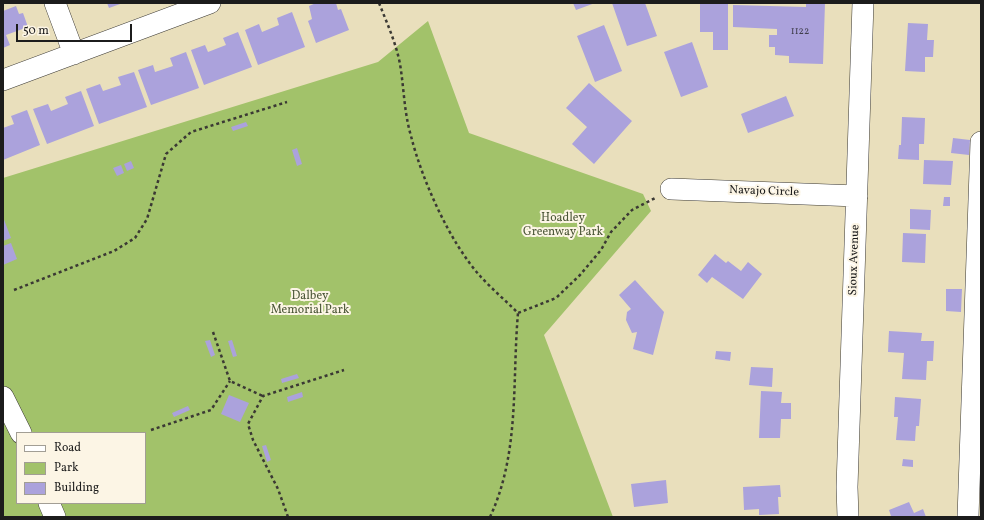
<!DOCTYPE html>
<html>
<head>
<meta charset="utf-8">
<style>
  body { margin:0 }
  #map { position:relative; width:984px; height:520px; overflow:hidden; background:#e9dfbc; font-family:Vollkorn,serif }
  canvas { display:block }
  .frame { position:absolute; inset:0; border:4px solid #1c1c1c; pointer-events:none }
  .legend { position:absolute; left:16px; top:432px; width:130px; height:72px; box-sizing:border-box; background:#fcf5e5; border:1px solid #a29e95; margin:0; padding:5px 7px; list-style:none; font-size:12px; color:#1c1c1c }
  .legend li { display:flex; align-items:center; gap:8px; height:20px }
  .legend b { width:20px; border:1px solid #a29e95 }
  .scale { position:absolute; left:16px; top:24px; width:116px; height:18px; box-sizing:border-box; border:2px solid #1c1c1c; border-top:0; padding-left:5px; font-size:12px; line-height:14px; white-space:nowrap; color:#1c1c1c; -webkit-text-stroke:3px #fcf5e5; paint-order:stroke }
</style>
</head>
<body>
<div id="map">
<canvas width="984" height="520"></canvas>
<div class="frame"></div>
<ul class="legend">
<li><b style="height:5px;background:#fff"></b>Road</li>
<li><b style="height:11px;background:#a2c26a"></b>Park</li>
<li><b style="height:11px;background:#aba2dc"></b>Building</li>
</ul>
<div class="scale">50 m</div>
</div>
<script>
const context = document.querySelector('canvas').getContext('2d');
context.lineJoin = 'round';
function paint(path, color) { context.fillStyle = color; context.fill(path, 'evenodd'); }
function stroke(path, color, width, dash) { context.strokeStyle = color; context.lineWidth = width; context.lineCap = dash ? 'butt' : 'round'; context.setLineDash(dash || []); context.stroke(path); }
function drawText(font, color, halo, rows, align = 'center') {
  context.font = font + ' Vollkorn,serif'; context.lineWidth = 4; context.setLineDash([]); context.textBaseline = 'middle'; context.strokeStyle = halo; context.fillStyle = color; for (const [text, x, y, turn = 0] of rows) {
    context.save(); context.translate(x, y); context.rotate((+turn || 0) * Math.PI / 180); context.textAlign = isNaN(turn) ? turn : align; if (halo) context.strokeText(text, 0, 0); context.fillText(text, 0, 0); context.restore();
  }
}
paint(new Path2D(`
  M 428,21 L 469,133 L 643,194 L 651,211 L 544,335 L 613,517 L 3,517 L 3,178 L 378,62 ZM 17,433 L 145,433 L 145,503 L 17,503 Z`), '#a2c26a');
paint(new Path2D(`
  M 107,3 L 123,3 L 109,8 Z
  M 316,3 L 336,3 L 338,10 L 341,9 L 349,30 L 316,43 L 308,21 L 312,19 L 309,6 Z
  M 573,3 L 595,3 L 576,10 Z
  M 612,3 L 645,3 L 657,36 L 627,46 Z
  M 700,3 L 728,3 L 728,50 L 713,50 L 713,32 L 700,32 Z
  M 806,3 L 825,3 L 823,64 L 789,63 L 789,56 L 775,55 L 775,47 L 769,47 L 769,35 L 777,35 L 777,29 L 733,27 L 733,5 L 806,7 Z
  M 16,6 L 19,14 L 23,13 L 28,27 L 6,35 L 10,45 L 3,48 L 3,11 Z
  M 292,12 L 305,47 L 258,65 L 245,30 L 259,24 L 262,32 L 279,25 L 277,18 Z
  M 908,23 L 928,24 L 927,40 L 934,40 L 933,57 L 925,57 L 925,72 L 905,71 Z
  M 604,25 L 622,71 L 595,82 L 577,36 Z
  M 238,32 L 252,67 L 204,85 L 191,50 L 205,45 L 208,52 L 226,45 L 223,38 Z
  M 692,42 L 708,87 L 681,97 L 664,52 Z
  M 186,52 L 199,88 L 151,105 L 138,70 L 153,65 L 155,72 L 173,66 L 170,58 Z
  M 134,72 L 147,107 L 99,124 L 86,89 L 100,84 L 103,91 L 121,85 L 118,77 Z
  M 589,83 L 632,121 L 594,164 L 572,144 L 587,127 L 566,108 Z
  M 81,91 L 94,126 L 47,144 L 33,109 L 48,104 L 51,111 L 68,104 L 65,97 Z
  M 786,96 L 794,116 L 748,133 L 741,114 Z
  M 27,110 L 40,145 L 3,160 L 3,128 L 14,124 L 11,116 Z
  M 902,117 L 925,118 L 924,144 L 919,144 L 919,160 L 898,159 L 899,145 L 901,145 Z
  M 246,122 L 248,126 L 233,131 L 231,127 Z
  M 953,138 L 970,140 L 969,155 L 951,153 Z
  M 297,148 L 302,164 L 297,166 L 292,150 Z
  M 924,160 L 953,161 L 951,185 L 923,184 Z
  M 131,161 L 134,168 L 127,171 L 124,164 Z
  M 121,165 L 124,173 L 117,176 L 113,168 Z
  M 944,197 L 950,197 L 950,206 L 943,206 Z
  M 910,209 L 931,210 L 930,230 L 910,229 Z
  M 3,217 L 11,238 L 3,241 Z
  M 903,233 L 926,234 L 925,263 L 902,262 Z
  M 11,243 L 17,259 L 3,265 L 3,246 Z
  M 715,254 L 726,263 L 728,261 L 741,271 L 748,262 L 762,274 L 743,299 L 712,277 L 707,283 L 698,275 Z
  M 635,280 L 664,312 L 653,355 L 633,349 L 637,332 L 632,333 L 626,320 L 627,312 L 631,309 L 619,295 Z
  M 946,289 L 962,289 L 961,312 L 946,311 Z
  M 889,331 L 922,333 L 921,341 L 934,341 L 933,361 L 927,361 L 926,380 L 902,379 L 904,353 L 888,352 Z
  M 210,340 L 215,355 L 211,357 L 205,341 Z
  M 232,340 L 237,356 L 233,357 L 228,341 Z
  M 716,351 L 731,352 L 730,361 L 715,359 Z
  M 751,367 L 773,368 L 772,387 L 749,385 Z
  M 297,374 L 299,378 L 282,383 L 281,379 Z
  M 761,391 L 782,392 L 781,403 L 791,403 L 791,419 L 781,419 L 780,438 L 759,438 Z
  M 302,392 L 303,397 L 288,402 L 287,397 Z
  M 229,395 L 249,403 L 240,422 L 221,414 Z
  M 895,397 L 921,399 L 919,426 L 916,426 L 915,441 L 896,440 L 898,417 L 894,417 Z
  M 188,406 L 190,410 L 174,417 L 172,413 Z
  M 266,445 L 271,460 L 267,462 L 262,446 Z
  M 903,459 L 913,460 L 913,467 L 902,466 Z
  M 666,480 L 668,503 L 634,507 L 631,484 Z
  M 780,485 L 781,497 L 778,497 L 779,514 L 759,515 L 759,509 L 744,510 L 743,487 Z
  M 909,502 L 914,513 L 923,509 L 926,517 L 888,517 L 891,516 L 889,510 Z`), '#aba2dc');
const minor = new Path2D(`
  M 55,3 L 74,54
  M 3,80 L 210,3
  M 671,189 L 857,196
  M 3,397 L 21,433
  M 49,503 L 55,517
  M 848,517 L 847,487 L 863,3
  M 968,517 L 981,142`);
stroke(minor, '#3b3934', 22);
stroke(new Path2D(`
  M 379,3 C 387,23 396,43 400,64 C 404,88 404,112 411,136 C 422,180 450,243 481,277 C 492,289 506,301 518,313 L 556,298 L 580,275 L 601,250 L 611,232 L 632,210 L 657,197
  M 14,290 L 114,251 L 135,238 L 147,219 L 166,154 L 191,132 L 287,102
  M 213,332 L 230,381 L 263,396
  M 151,430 L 211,410 L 230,381
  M 288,517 L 278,489 L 253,440 L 248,424 L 263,396 L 344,370
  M 490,517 C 520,453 512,381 518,313`), '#3b3934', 2.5, [3, 3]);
stroke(minor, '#fff', 21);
drawText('10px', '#403e4c', null, [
  ["1122",800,32]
]);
drawText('12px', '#1c1c1c', '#fcf5e5', [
  ["Navajo Circle",764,192,2],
  ["Sioux Avenue",855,260,-88]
]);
drawText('12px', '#4b5637', '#fcf5e5', [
  ["Hoadley",563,219],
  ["Greenway Park",563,233],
  ["Dalbey",310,297],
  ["Memorial Park",310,311]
]);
</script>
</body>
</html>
